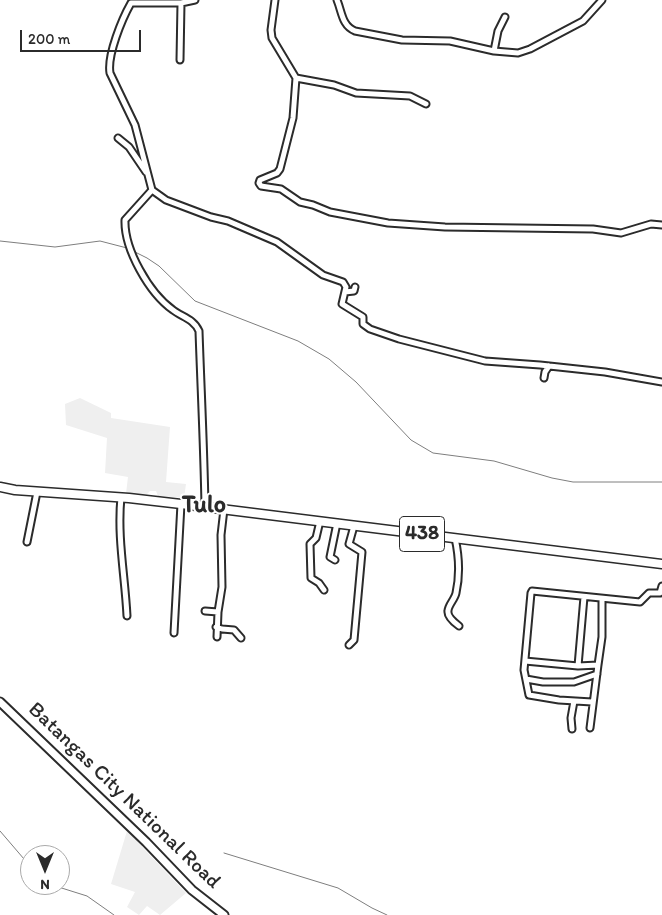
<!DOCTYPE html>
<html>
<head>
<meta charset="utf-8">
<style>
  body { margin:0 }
  #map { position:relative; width:662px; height:915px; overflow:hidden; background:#fff; font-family:Itim,sans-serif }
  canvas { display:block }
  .north { position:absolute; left:20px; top:845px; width:50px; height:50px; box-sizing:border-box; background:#fff; border:1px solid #aaa; border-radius:50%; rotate:180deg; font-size:14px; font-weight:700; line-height:20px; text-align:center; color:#2b2b2b }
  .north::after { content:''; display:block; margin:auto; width:18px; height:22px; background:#2b2b2b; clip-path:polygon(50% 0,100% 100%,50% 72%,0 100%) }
  .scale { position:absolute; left:20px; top:30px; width:121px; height:22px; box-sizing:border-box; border:2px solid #2b2b2b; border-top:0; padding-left:6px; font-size:15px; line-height:18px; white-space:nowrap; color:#2b2b2b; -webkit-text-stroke:4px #fff; paint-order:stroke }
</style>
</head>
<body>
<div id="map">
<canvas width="662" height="915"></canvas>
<div class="north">N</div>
<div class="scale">200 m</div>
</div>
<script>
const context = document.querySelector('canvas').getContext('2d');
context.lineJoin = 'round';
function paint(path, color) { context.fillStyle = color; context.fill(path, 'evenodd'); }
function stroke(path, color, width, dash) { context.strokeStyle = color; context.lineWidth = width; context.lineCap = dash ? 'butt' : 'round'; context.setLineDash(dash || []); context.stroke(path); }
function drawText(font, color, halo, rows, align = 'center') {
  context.font = font + ' Itim,sans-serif'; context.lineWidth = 4; context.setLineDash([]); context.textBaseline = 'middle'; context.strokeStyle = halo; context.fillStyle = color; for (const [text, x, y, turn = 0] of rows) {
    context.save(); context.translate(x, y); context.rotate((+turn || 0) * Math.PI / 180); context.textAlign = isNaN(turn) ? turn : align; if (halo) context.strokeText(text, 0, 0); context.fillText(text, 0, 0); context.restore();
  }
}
paint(new Path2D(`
  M 80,398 L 111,413 L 111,418 L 170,427 L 166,482 L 186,484 L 184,498 L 158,496 L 156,491 L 150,491 L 147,494 L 126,494 L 128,477 L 105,473 L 107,438 L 66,425 L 65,404 Z
  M 127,831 L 186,893 L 160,915 L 147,906 L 139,915 L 127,907 L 135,892 L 111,884 Z`), '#efefef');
stroke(new Path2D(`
  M 0,241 L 55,247 L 100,241 L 127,248
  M 133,251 L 147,258 L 159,266 L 195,301 L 298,341 L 329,359 L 356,382 L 411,440 L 433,453 L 494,461 L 552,478 L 573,482 L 662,482
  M 0,831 L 30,866
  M 224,853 L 338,888 L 372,908 L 387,915
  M 52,885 L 87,896 L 114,915`), '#7e7e7e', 1);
const street = new Path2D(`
  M 195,0 L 181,3 L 131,3 C 122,19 107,55 110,73 L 135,125 L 152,190 L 166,200 L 211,217 L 228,221 L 277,242 L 323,275 L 343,282 L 346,287 L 342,304 L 363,317 L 363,324 L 370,329 L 399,339 L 485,361 L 540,365 L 605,372 L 662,382
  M 275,0 L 271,30 L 272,38 L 296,78
  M 337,0 C 342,12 342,26 355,31 L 402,40 L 450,41 L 494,51 L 518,53 L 530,49 L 583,21 L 602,0
  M 494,51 L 498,31 L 505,17
  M 180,60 L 181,3
  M 426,104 L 410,96 L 356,93 L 334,85 L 296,78 L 293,118 L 280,169 L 277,173 L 260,180 L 259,183 L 261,186 L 281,189 L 300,202 L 313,205 L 330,212 L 388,223 L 445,227 L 593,229 L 621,233 L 651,224 L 662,225
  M 118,138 L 129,147 L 146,172
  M 152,190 L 125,220 C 124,249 149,293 173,310 C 182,317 194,319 199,331 C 201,390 204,448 205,507
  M 345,292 L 354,291 L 355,287
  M 544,378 L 545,372 L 549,366
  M 121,497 C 117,537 125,576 127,616
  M 320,521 L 316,538 L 310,544 L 311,578 L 319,583 L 324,590
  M 455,538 C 459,556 460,575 456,593 C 455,599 448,605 448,611 C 447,617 455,623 459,626
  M 27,542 L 37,492
  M 335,560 L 330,557 L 337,523
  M 205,611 L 218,612
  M 216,627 L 222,629 L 234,630 L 241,638
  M 174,633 L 181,504
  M 217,637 L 218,612 L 222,587 L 221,535 L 224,509
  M 349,645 L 354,640 L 362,552 L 349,544 L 354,526
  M 525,661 L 578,666 L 598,665 L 590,728
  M 598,665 L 602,637 L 602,599
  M 578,666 L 584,597
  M 526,679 L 543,682 L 574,682 L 597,674
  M 592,702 L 559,700 L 529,695 L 524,670 L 531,593 L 532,591 L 640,602 L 649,593 L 660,593 L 662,586
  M 572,729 L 571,718 L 574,701`);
const secondary = new Path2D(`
  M 0,702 L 146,842 L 192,890 L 224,915`);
const primary = new Path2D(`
  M 0,487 L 15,490 L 129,498 L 181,504 L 662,564`);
stroke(street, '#2b2b2b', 9);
stroke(secondary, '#2b2b2b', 11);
stroke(primary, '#2b2b2b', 11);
stroke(street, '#fff', 5);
stroke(secondary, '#fff', 7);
stroke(primary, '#fff', 8);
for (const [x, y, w] of [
  [422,534,45]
]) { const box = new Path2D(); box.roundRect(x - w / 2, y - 17.5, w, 35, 4); context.fillStyle = '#fff'; context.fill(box); stroke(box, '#2b2b2b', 1); }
drawText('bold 20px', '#2b2b2b', null, [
  ["438",422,534]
]);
drawText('21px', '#2b2b2b', '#fff', [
  ["Batangas City National Road",124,796,44]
]);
drawText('bold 24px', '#2b2b2b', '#fff', [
  ["Tulo",204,506]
]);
</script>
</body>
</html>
